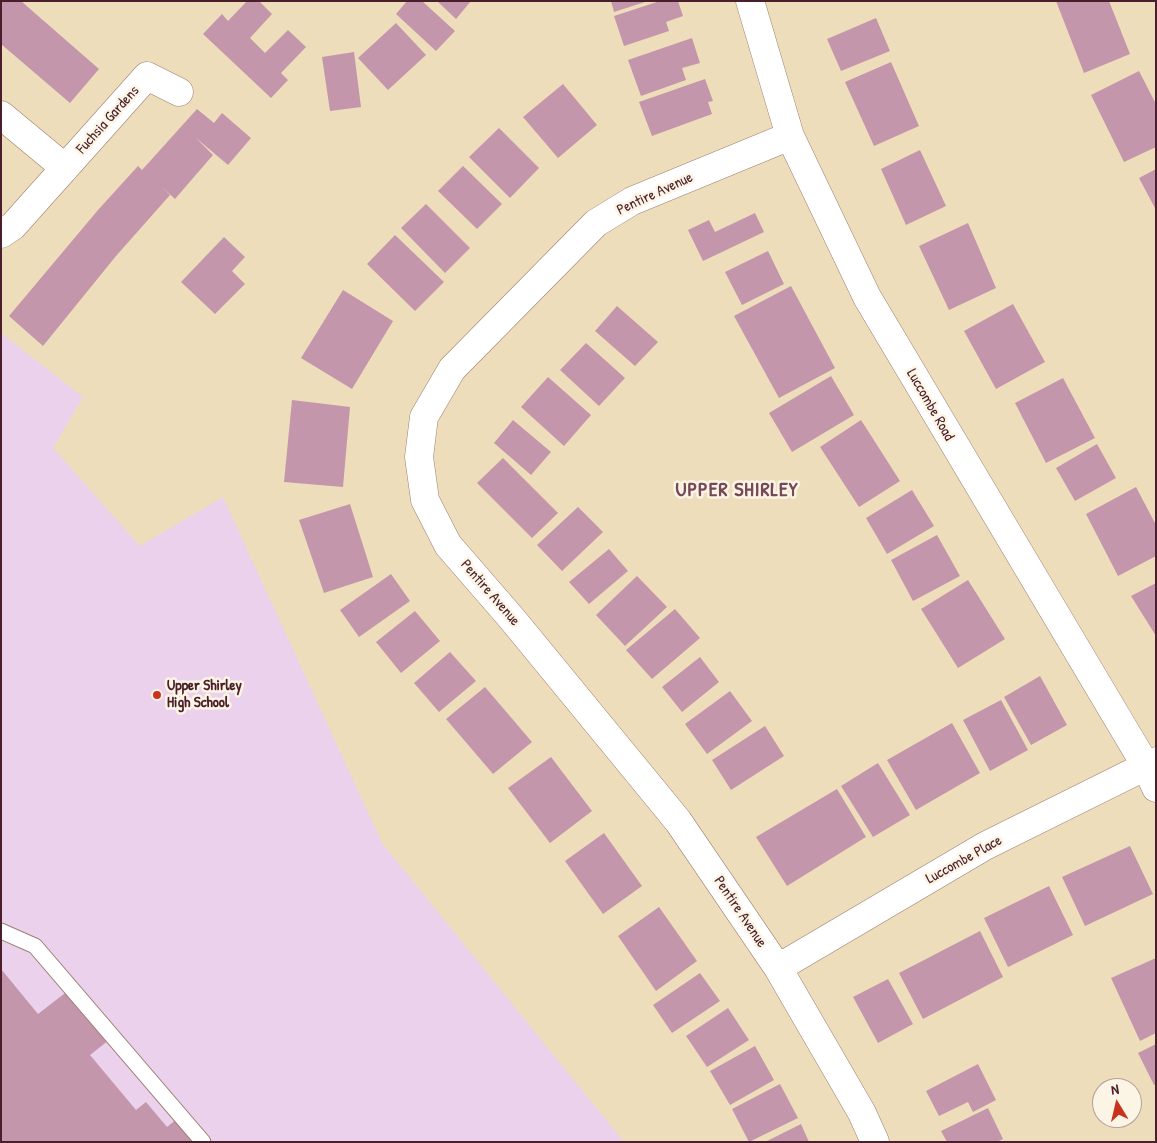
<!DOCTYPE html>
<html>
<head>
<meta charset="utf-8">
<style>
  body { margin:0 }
  #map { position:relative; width:1157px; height:1143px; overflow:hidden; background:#eeddba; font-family:"Patrick Hand",sans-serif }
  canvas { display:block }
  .frame { position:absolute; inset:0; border:2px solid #4a1f2b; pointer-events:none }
  .north { position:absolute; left:1092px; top:1078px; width:50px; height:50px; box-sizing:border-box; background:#fcf5e5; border:1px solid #b59f9b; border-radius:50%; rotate:351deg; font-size:14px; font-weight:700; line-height:20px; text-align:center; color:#4a1f2b }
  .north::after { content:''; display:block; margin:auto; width:18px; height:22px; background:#c8321e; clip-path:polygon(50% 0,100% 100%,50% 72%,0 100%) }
</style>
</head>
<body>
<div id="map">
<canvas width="1157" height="1143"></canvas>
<div class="frame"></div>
<div class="north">N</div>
</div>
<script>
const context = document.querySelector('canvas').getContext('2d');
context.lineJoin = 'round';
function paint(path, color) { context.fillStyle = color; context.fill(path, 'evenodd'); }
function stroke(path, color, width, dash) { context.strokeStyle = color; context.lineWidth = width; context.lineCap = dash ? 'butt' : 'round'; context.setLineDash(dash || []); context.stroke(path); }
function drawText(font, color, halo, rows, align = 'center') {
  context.font = font + ' "Patrick Hand",sans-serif'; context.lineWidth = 5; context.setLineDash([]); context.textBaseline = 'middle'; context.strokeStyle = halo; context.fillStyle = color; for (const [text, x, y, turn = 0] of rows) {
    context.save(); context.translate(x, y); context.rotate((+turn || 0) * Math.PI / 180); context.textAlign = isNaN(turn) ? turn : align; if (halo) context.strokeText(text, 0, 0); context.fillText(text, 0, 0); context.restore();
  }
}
paint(new Path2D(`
  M 1,333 L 83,397 L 53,448 L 140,546 L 223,497 L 382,843 L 624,1142 L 1,1142 Z`), '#ebd1ec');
paint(new Path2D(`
  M 1,1 L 21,1 L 99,69 L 70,103 L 1,44 Z
  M 247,1 L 259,1 L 272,14 L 250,38 L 265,53 L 288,30 L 306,47 L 281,73 L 288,80 L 271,98 L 203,34 L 222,14 L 228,21 Z
  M 407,1 L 422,1 L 455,31 L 436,51 L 396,14 Z
  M 437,1 L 471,1 L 456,19 Z
  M 611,1 L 645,1 L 645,2 L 614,12 Z
  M 660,1 L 678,1 L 683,16 L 666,22 L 669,31 L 624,46 L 614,16 Z
  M 1056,1 L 1109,1 L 1130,54 L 1084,73 Z
  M 876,18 L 890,51 L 841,71 L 827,39 Z
  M 396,23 L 426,55 L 388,90 L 358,58 Z
  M 692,38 L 700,63 L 682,68 L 686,80 L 641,96 L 628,60 Z
  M 354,52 L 361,107 L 330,111 L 322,57 Z
  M 891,62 L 919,126 L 874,146 L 845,82 Z
  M 1139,71 L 1156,104 L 1156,147 L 1124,162 L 1091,95 Z
  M 705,79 L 713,101 L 708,102 L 712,114 L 652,136 L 639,102 Z
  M 563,84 L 597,125 L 558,158 L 523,117 Z
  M 197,109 L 214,123 L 222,113 L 251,138 L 228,165 L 196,138 L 213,155 L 175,199 L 162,187 L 170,195 L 116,256 L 43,346 L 9,316 L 98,210 L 138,166 L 142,170 Z
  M 499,128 L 539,168 L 510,198 L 469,157 Z
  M 920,150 L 946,206 L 906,225 L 881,169 Z
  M 463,166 L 502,204 L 477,229 L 438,191 Z
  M 1156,169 L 1156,210 L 1139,178 Z
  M 426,204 L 470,248 L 445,273 L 401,228 Z
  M 755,213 L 764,232 L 703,261 L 688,230 L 709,220 L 715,232 Z
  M 968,223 L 996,288 L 949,310 L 919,246 Z
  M 395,235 L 444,282 L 415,311 L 367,264 Z
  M 224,237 L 245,257 L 232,271 L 245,284 L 215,314 L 181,282 Z
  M 768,251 L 784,284 L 742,305 L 725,272 Z
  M 791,286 L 835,368 L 779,398 L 734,316 Z
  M 343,290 L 393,321 L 352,389 L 301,358 Z
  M 1013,304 L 1045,362 L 996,389 L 964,331 Z
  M 617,306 L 658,342 L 635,366 L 595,331 Z
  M 586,343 L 625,378 L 599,406 L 560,370 Z
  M 831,376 L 854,415 L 792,452 L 769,413 Z
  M 548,377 L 591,415 L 564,446 L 521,407 Z
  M 1063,378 L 1095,438 L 1046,463 L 1015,403 Z
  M 292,400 L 350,407 L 343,487 L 284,482 Z
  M 513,420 L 551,452 L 531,475 L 494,443 Z
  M 861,420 L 900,481 L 859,507 L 820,447 Z
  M 1097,444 L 1116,478 L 1075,501 L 1056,468 Z
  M 503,458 L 558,513 L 532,538 L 477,483 Z
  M 1136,487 L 1156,525 L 1156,556 L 1118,576 L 1086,514 Z
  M 912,490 L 934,526 L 887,554 L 866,518 Z
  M 350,504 L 373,577 L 324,593 L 299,520 Z
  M 578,507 L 603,532 L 562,571 L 537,545 Z
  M 937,535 L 960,576 L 913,601 L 891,560 Z
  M 609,549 L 628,571 L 589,604 L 569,582 Z
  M 391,574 L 410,601 L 359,637 L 340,610 Z
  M 637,576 L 667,607 L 625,646 L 596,615 Z
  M 968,580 L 1005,639 L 958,668 L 921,609 Z
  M 1156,583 L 1156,636 L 1131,596 Z
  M 675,609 L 700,638 L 652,679 L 626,650 Z
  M 415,611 L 440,641 L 401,673 L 376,642 Z
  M 450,652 L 476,681 L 439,712 L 414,683 Z
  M 700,657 L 719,682 L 682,712 L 662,687 Z
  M 1040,676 L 1067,725 L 1031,745 L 1004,697 Z
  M 485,687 L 532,742 L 493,774 L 446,719 Z
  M 730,691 L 752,721 L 707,754 L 685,724 Z
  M 1001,700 L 1028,750 L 990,771 L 963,720 Z
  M 952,723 L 980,773 L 916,810 L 887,760 Z
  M 765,726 L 784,756 L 731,790 L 712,760 Z
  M 551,757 L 592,811 L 550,843 L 508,788 Z
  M 878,763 L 910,815 L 873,837 L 841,786 Z
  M 837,789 L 866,837 L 787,886 L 756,837 Z
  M 604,833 L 642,886 L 603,914 L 565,861 Z
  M 1130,846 L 1153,894 L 1085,926 L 1062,877 Z
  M 1049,886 L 1073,935 L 1008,967 L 984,918 Z
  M 659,907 L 697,961 L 656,991 L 618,936 Z
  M 980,931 L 1003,977 L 923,1019 L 899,973 Z
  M 1156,958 L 1156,1033 L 1140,1041 L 1111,978 Z
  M 1,969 L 38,1014 L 69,990 L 109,1040 L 90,1055 L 136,1110 L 146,1102 L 167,1127 L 177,1119 L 195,1142 L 1,1142 Z
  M 700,973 L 720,1001 L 672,1033 L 653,1005 Z
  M 888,979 L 913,1024 L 878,1043 L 853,997 Z
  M 728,1008 L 749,1040 L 707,1067 L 686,1036 Z
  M 1156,1044 L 1156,1084 L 1154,1085 L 1138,1053 Z
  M 755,1046 L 774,1080 L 730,1105 L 710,1071 Z
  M 978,1064 L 996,1100 L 973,1112 L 968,1102 L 939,1116 L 926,1091 Z
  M 780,1084 L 798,1118 L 749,1142 L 732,1109 Z
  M 988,1108 L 1003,1139 L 997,1142 L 947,1142 L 941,1131 Z
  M 801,1124 L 809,1142 L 765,1142 Z`), '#c496ac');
const lane = new Path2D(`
  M 1,931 L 35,946 L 203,1142`);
const street = new Path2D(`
  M 750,1 L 790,136 L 867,297 L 1146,766 L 1156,788
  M 1,115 L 65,168
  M 790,136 L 632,201 L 596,223 L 452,369 L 424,417 L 419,457 L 425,500 L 448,545 L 513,620 L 678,821 L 778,968 L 862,1113 L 875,1142
  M 1,234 L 13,226 L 147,76 L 179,92
  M 778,968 L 985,846 L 1156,761`);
stroke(lane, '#9c7e72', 17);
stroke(street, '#9c7e72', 29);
stroke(lane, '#fff', 15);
stroke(street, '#fff', 28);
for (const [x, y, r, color] of [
  [157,695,5,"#c8321e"]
]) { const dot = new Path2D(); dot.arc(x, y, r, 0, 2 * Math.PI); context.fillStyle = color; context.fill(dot); stroke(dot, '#fcf5e5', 2); }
drawText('15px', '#4a1f2b', '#fcf5e5', [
  ["Fuchsia Gardens",108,120,-48],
  ["Pentire Avenue",655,194,-25],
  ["Luccombe Road",930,405,60],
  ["Pentire Avenue",490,593,49],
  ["Luccombe Place",964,860,-29],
  ["Pentire Avenue",740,912,56]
]);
drawText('bold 15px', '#4a1f2b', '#fcf5e5', [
  ["Upper Shirley",167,686],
  ["High School",167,703]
], 'left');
context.letterSpacing = '1px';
drawText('bold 20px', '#754958', '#fcf5e5', [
  ["UPPER SHIRLEY",737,491]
]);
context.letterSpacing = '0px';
</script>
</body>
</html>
